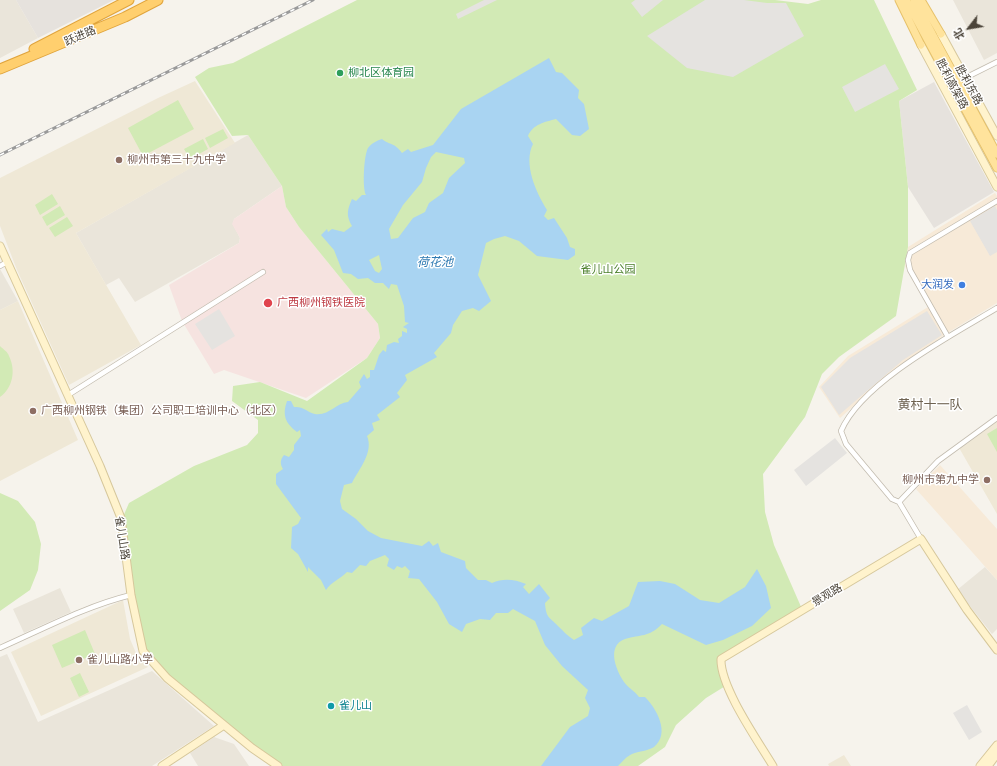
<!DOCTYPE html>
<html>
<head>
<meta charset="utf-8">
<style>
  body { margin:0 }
  #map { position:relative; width:997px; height:766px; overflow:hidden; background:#f6f3ec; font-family:"Asap Condensed","Noto Sans SC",sans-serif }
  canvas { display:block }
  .north { position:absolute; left:949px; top:8px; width:40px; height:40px; -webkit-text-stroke:3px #fff; paint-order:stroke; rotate:239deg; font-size:11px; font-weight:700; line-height:16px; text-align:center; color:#4b4439 }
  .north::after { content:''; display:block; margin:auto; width:14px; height:18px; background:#4b4439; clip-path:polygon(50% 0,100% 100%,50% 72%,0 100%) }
</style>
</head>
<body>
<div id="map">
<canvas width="997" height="766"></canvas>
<div class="north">北</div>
</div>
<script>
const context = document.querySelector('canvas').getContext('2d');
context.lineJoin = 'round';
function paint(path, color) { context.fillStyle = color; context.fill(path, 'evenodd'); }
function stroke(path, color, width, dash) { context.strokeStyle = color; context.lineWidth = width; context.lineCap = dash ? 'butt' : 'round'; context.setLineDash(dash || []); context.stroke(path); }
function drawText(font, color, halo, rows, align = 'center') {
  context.font = font + ' "Asap Condensed","Noto Sans SC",sans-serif'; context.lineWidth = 3; context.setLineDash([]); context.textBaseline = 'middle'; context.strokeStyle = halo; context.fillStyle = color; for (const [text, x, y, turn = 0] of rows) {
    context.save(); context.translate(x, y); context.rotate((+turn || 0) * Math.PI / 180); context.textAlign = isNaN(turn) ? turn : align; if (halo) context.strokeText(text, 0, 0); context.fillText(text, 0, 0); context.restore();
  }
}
paint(new Path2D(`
  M 0,0 L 16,0 L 38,38 L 0,58 Z
  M 953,0 L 997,0 L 997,53 L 984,60 Z
  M 248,135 L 282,186 L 234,219 L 233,224 L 240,238 L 239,243 L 135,302 L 119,278 L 106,285 L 76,233 Z
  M 0,269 L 18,301 L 0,310 Z
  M 985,567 L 997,580 L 997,629 L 992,634 L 957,590 Z
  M 60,588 L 71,612 L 24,633 L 13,609 Z
  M 7,654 L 38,722 L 152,671 L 214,726 L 152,766 L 0,766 L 0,657 Z
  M 214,737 L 234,744 L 249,766 L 198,766 L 190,753 Z`), '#eae5da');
paint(new Path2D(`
  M 995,193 L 997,196 L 997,303 L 944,335 L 891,373 L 840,418 L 819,387 L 848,356 L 928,307 L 905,266 L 908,247 Z
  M 940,465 L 997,529 L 997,580 L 916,489 Z`), '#f7ead8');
paint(new Path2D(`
  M 16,0 L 114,0 L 38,38 Z
  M 934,82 L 994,192 L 934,228 L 908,187 L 899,101 Z`), '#e6e2dd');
paint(new Path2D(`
  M 195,81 L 235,143 L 76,233 L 141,345 L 69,385 L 17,270 L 0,226 L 0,178 L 158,98 Z
  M 18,301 L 78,440 L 0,481 L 0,310 Z
  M 997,421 L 997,514 L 958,446 Z
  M 123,600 L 130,639 L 136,653 L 148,667 L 41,716 L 11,652 Z
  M 844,755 L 851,766 L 829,766 L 828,764 Z`), '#efe8d6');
paint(new Path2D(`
  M 282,186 L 286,207 L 299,227 L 378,324 L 380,338 L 367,358 L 306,398 L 224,370 L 214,374 L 182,321 L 169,285 L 239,243 L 240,238 L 232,224 L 234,219 Z`), '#f6e3e0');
paint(new Path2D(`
  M 357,0 L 775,0 L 808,4 L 821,0 L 874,0 L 917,90 L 899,101 L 908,187 L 908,247 L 896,316 L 839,357 L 822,374 L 805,417 L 763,474 L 765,512 L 774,545 L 802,609 L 721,659 L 727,685 L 706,698 L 676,725 L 665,747 L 638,766 L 282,766 L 228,725 L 200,700 L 169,676 L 144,649 L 133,595 L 122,519 L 129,503 L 194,466 L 247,445 L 258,433 L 258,420 L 232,401 L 233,386 L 260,382 L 307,401 L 367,358 L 380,338 L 378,324 L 299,227 L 286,207 L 282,186 L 248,135 L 232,136 L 195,77 L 209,68 L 233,63 Z
  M 178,100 L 194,129 L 143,156 L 128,128 Z
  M 223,129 L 228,138 L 210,148 L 205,138 Z
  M 203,139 L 208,149 L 190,159 L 184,149 Z
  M 52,194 L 58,204 L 40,215 L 35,205 Z
  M 60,206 L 65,215 L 47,226 L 42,217 Z
  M 67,217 L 73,226 L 55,237 L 49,228 Z
  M 0,346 C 3,349 8,352 9,356 C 16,370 13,388 0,397 Z
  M 997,428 L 997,452 L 987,434 Z
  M 0,493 L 18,501 L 35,522 L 41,544 L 38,570 L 30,590 L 0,611 Z
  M 85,630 L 95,654 L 62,668 L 52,645 Z
  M 80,673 L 89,692 L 79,697 L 70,678 Z`), '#d2eab5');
paint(new Path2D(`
  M 484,0 L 497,0 L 458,19 L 456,14 Z
  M 635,0 L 663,0 L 642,17 L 631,3 Z
  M 705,0 L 744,0 L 767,3 L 786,3 L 804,36 L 733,77 L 687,68 L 647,36 Z
  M 885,64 L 899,89 L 855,112 L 842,87 Z
  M 995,206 L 997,210 L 997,252 L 990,256 L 970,221 Z
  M 219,309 L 235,336 L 212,350 L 195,324 Z
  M 927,311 L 942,335 L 903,360 L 839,415 L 821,387 L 850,358 Z
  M 835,438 L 847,453 L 806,486 L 794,470 Z
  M 967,705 L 982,732 L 969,740 L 953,713 Z`), '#e5e3e0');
paint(new Path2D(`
  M 549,58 L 556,72 L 562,73 L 579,90 L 578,98 L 584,104 L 589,129 L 580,136 L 572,135 L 556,119 C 545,122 533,124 528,136 L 533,144 C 523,164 536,192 547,210 L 544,216 L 548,220 L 554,218 L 567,238 L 570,247 L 575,249 L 575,255 L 568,260 L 537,256 L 519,241 L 505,236 L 494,239 L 486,243 L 478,275 L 491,301 L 479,311 L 473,308 L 462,311 L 453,325 L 451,333 L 434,353 L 437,357 L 405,375 L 407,380 L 397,393 L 400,397 L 377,415 L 380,420 L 372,423 L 374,430 L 367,436 C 374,452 359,469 352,483 L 344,485 L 340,501 L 342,509 L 356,519 L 368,531 L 381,538 L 422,546 L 429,541 L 433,546 L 438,543 L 441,552 L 465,561 L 466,568 L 478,580 L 486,580 L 492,583 C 503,578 514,579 526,584 L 523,587 L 529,594 L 539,584 L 550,598 L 545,603 C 546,619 550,617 559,627 C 565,633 567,635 574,640 L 583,635 L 581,628 L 594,618 L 602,621 L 629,606 L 638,582 L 660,581 L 675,584 L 700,600 L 719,603 L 745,587 L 757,569 L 766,586 L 771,608 L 752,626 L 723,640 L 706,645 L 662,624 C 648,638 641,634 625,639 C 606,646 616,670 624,682 C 628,688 635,691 639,697 L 645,697 C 656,708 671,733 654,747 C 648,751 639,751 632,754 C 627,756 622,762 618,766 L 541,766 L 570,727 L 588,716 L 590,708 L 585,698 L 588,690 L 562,666 L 545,645 L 535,621 L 513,609 L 508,613 L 496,613 L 490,620 L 480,619 L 466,624 L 462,632 L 449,624 L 437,602 L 419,579 L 408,578 L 410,571 L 405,566 L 402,568 L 397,566 L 394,570 L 387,566 L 389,559 L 385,555 L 370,561 L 366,566 L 360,565 L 352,573 L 347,572 C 340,579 331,582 326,590 L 321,580 L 308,567 L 308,572 L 298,554 L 291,548 L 292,527 L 298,524 L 301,518 L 276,484 L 276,474 L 283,469 C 280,464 280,460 284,455 L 289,457 L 294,450 L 294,445 L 301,436 L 300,430 L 297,432 C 285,423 282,415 287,401 L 291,401 L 294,407 C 303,406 307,412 315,414 C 329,416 336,403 348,402 L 361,387 L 359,382 L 364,374 L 367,379 L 370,377 L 370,370 L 374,370 L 379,355 L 383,350 L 386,352 L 387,345 L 394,342 L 399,343 L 398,339 L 402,336 L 402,331 L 407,333 L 407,329 L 403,327 L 409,323 L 405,322 L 404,306 L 397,285 L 391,284 L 389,289 L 383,283 L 375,283 L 368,278 L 358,279 L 351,274 L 343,273 L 334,250 L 321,235 L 327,229 L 328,232 L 332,229 L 344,232 L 352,226 C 346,216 347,210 352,199 L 356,201 L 362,195 L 366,195 C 362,188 364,155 368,148 C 372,143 376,141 382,139 C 391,146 394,142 402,153 L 408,149 L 411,152 L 433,145 L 461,109 ZM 436,152 L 464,158 L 465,163 L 449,178 L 443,193 L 429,203 L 425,212 L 413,218 L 398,238 L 391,239 L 389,229 L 403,205 L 422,182 L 426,168 L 431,157 ZM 379,255 L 382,269 L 379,273 L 375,271 L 369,260 Z`), '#a9d4f2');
const street = new Path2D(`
  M 965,78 L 997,62
  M 0,266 L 7,262
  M 948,337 L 910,270 L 908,260 L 910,253 L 997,201
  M 68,395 L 263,272
  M 899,502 L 938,461 L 997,418
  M 921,539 L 899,502 L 892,499 L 846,444 L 841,431 C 862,382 952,335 997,308
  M 0,648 C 43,629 86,606 131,595`);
const secondary = new Path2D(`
  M 941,34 L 997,136
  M 921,45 L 997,187
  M 0,246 L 100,466 L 121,518 L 131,595 L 143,651 L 167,678 L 252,748 L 278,766
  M 162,766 L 224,725
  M 773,766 C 758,741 720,687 721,659 L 921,539 L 967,610 L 997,650
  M 980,766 L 997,745
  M 988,766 L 997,754`);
const primary = new Path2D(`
  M 899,0 L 921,45
  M 906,0 L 997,168
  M 914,0 L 997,154
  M 921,0 L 941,34`);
const highway = new Path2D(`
  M 34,49 L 129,0
  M 0,69 L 125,17 L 158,0`);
stroke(street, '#c2bbae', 6);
stroke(secondary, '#d6c79b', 9);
stroke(primary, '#e6c16a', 9);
stroke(highway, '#e0a43c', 11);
stroke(street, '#fff', 4.5);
stroke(secondary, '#fff3cd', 7);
stroke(primary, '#ffe39c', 7);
stroke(highway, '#ffcf6e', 9);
const rail = new Path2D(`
  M 0,155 L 313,0`);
stroke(rail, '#9a9a9a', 3);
stroke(rail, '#fff', 1.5, [4.5]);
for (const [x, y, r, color] of [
  [340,73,4,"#2e9e5b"],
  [119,160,4,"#8d6e63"],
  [962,285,4,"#3f7fe0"],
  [268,303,5,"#e0444e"],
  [33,411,4,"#8d6e63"],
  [987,480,4,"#8d6e63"],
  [79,660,4,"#8d6e63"],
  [331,706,4,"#0f9aa8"]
]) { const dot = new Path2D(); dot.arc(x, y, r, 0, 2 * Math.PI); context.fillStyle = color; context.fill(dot); stroke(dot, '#fff', 1.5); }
drawText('11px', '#4b4439', '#fff', [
  ["跃进路",80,36,-23],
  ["胜利高架路",952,84,62],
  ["胜利东路",969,85,61],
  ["雀儿山路",122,538,81],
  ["景观路",827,595,-31]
]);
drawText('11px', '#27864d', '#fff', [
  ["柳北区体育园",348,73]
], 'left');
drawText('11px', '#785e54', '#fff', [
  ["柳州市第三十九中学",127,160],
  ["广西柳州钢铁（集团）公司职工培训中心（北区）",41,411],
  ["柳州市第九中学",979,480,"right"],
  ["雀儿山路小学",87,660]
], 'left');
drawText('11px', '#4a7f2a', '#fff', [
  ["雀儿山公园",608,270]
]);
drawText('11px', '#366cbe', '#fff', [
  ["大润发",954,285]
], 'right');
drawText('11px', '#be3a42', '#fff', [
  ["广西柳州钢铁医院",277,303]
], 'left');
drawText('11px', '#0d838f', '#fff', [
  ["雀儿山",339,706]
], 'left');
drawText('italic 12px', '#2e7ab2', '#fff', [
  ["荷花池",435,262]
]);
drawText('13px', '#6e6250', '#fff', [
  ["黄村十一队",930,405]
]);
</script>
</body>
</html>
